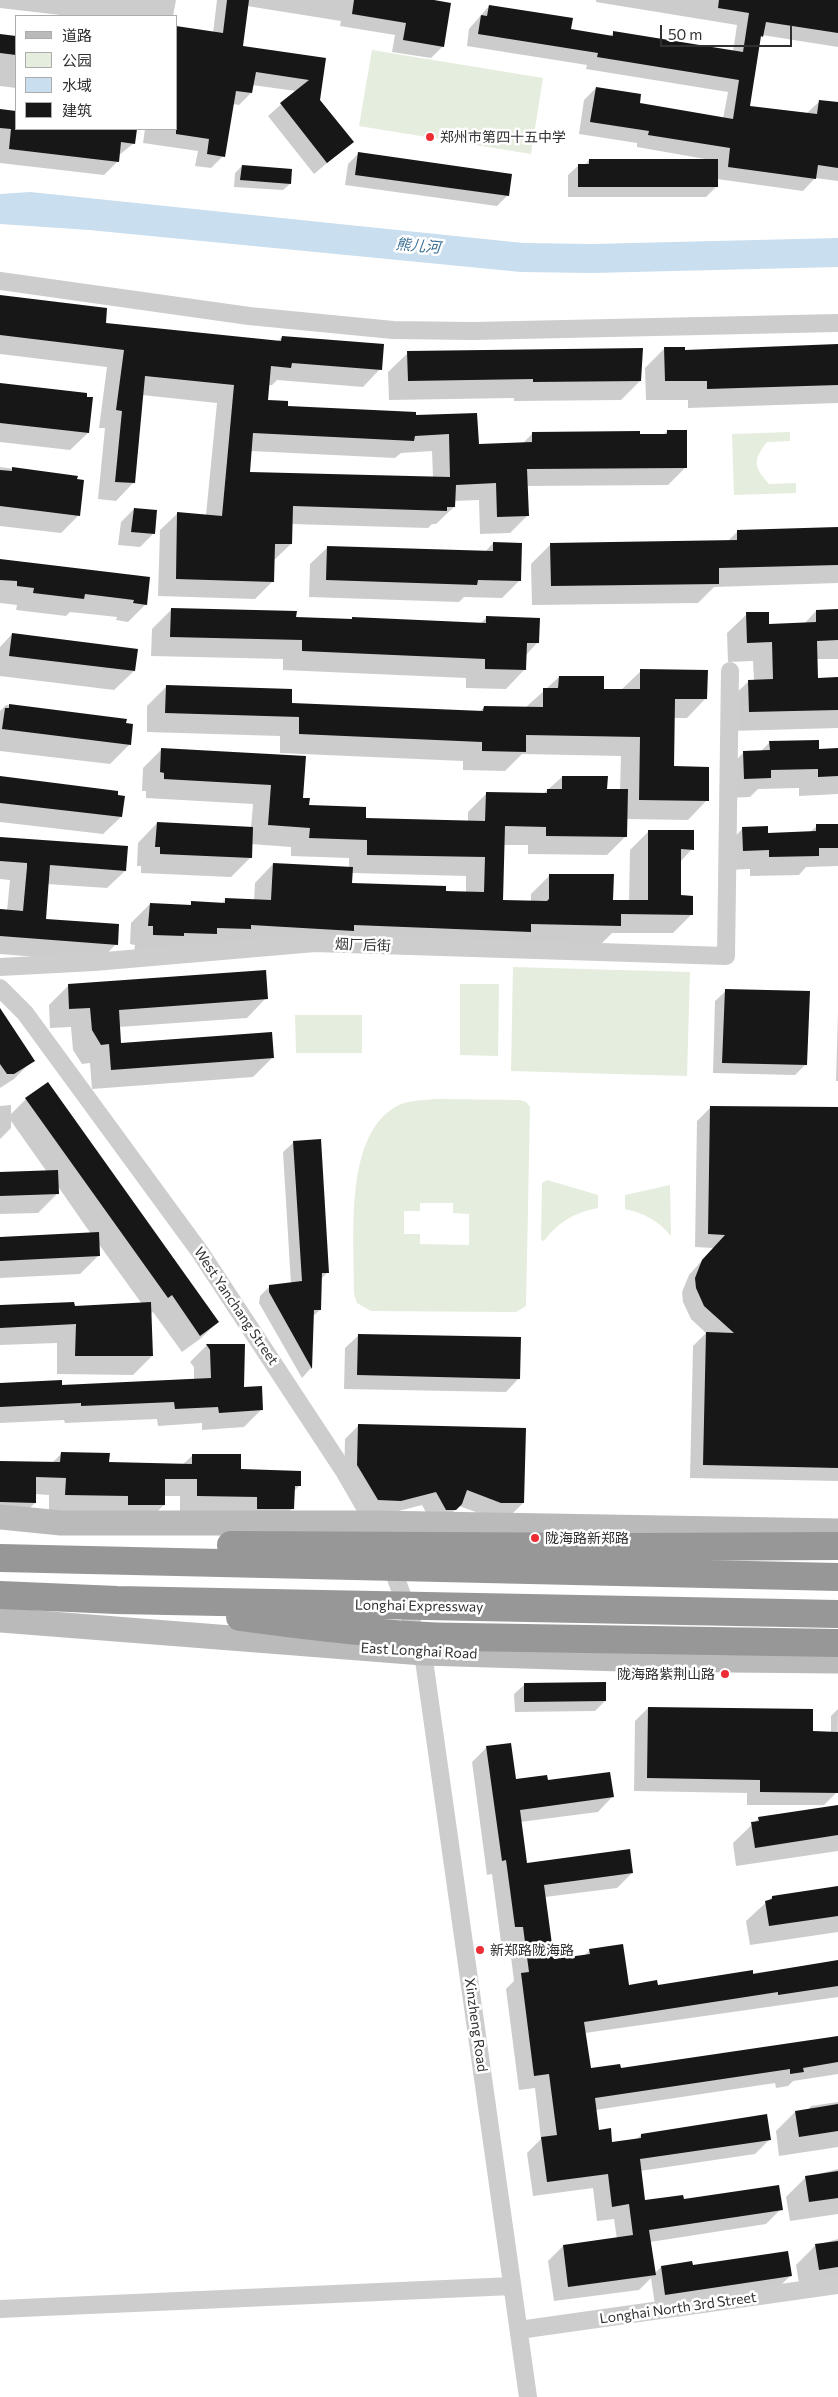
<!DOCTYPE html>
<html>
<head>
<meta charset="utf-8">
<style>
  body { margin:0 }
  #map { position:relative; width:838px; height:2397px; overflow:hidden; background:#fff; font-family:Commissioner,"Noto Sans SC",sans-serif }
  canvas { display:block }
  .legend { position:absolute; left:15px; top:15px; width:162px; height:115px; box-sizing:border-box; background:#fff; border:1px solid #acacac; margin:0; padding:6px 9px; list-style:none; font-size:15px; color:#303030 }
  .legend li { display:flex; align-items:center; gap:10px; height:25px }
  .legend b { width:25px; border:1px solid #acacac }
  .scale { position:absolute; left:660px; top:25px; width:132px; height:22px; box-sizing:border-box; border:2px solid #303030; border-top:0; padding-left:6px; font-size:15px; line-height:18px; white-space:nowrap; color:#303030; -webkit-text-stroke:4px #fff; paint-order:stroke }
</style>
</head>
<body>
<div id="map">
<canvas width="838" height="2397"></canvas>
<ul class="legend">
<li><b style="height:6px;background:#bababa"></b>道路</li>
<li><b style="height:14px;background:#e5edde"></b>公园</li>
<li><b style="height:14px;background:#c9deee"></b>水域</li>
<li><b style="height:14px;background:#171717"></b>建筑</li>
</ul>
<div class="scale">50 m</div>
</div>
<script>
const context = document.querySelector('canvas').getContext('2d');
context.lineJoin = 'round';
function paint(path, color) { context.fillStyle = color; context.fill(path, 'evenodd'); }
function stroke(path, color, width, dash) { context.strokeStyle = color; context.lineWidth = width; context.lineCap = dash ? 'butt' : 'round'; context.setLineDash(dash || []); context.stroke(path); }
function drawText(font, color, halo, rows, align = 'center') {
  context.font = font + ' Commissioner,"Noto Sans SC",sans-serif'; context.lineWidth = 5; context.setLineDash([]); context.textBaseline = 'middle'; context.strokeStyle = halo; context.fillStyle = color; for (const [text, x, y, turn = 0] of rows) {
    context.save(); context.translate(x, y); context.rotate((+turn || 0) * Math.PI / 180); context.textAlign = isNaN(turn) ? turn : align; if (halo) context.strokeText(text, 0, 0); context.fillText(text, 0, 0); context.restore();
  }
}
paint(new Path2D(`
  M 372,50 L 543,78 L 531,154 L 359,126 Z
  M 790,432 L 790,441 L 767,442 C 753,460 753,466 769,484 L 796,483 L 796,493 L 734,495 L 732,434 Z
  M 513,967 L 690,972 L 687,1076 L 511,1071 Z
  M 460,984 L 499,984 L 498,1056 L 460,1055 Z
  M 295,1015 L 362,1015 L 362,1053 L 296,1053 Z
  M 437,1099 L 520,1100 L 526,1102 L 530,1107 L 526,1306 L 516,1312 L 371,1311 L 357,1303 L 354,1294 C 355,1241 342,1133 399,1105 C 410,1100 425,1100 437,1099 ZM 420,1203 L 453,1203 L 453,1213 L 469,1214 L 469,1245 L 420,1244 L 420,1234 L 404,1234 L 404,1211 L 420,1211 Z
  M 547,1180 L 598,1195 L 598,1208 C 575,1212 558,1222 544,1241 L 541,1240 L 542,1183 Z
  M 670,1185 L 671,1236 C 659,1221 644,1213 625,1209 L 625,1195 Z`), '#e5edde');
paint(new Path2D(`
  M 30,192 L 523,243 L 592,244 L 838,238 L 838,267 L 592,273 L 521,272 L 89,230 L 0,224 L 0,194 Z`), '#c9deee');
paint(new Path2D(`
  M 0,0 L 176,0 L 173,16 L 69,16 L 0,8 Z
  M 217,0 L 426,0 L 443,46 L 431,58 L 392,52 L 395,35 L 340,26 L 341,21 L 247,6 L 242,47 L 325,59 L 319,100 L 352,142 L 314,174 L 268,116 L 296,91 L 252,85 L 251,93 L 239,105 L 233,104 L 223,156 L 211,168 L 195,166 L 198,151 L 143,143 L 145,129 L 176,129 L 213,33 Z
  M 596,0 L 838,0 L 838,47 L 762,35 L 759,39 L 748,107 L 807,113 L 820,101 L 838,103 L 838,181 L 815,178 L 803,191 L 717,179 L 716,187 L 706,197 L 568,197 L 568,175 L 579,165 L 585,165 L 589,160 L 711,160 L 637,147 L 637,143 L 579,134 L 584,100 L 596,88 L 638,104 L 723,119 L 728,92 L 586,69 L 587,65 L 467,46 L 469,29 L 489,6 L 570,30 L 609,37 L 614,32 L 733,52 L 737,25 L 596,2 Z
  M 0,35 L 16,37 L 16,88 L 0,86 Z
  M 0,110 L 16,112 L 16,129 L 136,129 L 134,143 L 118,156 L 118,161 L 104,175 L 0,163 Z
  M 358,154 L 508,195 L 497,206 L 345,185 L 348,164 Z
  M 242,166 L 290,184 L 283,190 L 234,187 L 235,173 Z
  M 0,297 L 104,324 L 277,342 L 282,337 L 380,369 L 363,387 L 277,380 L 272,385 L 268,385 L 266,401 L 287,407 L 414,417 L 478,446 L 522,444 L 533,433 L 663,435 L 667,431 L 686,467 L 668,485 L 526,486 L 528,515 L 510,533 L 480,534 L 479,500 L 454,501 L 454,507 L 436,524 L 432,524 L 428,528 L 291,524 L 291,544 L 273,561 L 273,581 L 255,599 L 158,596 L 160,530 L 178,513 L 206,515 L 217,403 L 142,395 L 133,483 L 116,501 L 98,499 L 105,428 L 99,428 L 107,367 L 0,354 ZM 251,451 L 395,458 L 401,453 L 432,451 L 433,478 L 248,473 Z
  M 838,346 L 838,403 L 688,408 L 688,400 L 646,400 L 645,368 L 664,349 L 684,351 Z
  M 408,353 L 640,381 L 621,400 L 514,401 L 514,398 L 389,400 L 388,372 Z
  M 0,384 L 88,433 L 70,450 L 0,442 Z
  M 0,467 L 76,477 L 79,515 L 61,533 L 0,526 Z
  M 134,509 L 153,534 L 140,547 L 118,545 L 121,522 Z
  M 838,528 L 838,583 L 714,587 L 698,603 L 532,605 L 531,564 L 551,544 L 727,542 L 738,531 Z
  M 493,543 L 520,580 L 502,598 L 464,597 L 459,602 L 309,597 L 310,564 L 328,547 L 485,552 Z
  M 0,561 L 148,578 L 146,604 L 128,622 L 116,620 L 117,617 L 70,612 L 66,616 L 16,610 L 17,605 L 0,603 Z
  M 172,609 L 350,621 L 352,618 L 480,624 L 486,618 L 538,642 L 526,655 L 525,669 L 506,689 L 466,688 L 466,678 L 283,670 L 283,659 L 151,656 L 152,629 Z
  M 838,610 L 838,659 L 817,659 L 817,679 L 838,678 L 838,728 L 730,731 L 729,700 L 749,681 L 754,681 L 753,661 L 728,662 L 727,633 L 747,614 L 768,625 L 804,624 L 816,611 Z
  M 12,634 L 134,671 L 114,690 L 0,676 L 0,647 Z
  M 641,671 L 706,698 L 687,718 L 674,718 L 673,768 L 707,800 L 688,820 L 626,819 L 626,836 L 607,855 L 528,854 L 528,845 L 503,845 L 502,901 L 531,902 L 531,894 L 550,875 L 612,901 L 629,901 L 630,850 L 649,831 L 692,849 L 680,862 L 679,897 L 692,914 L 673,933 L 612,933 L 601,944 L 134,953 L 135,945 L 130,944 L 131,923 L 150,904 L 188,907 L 192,903 L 221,904 L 226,899 L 254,901 L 255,883 L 273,864 L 349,868 L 349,858 L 291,856 L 291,847 L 251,844 L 250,858 L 231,877 L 141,873 L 141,866 L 137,866 L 138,843 L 157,823 L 251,828 L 253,804 L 146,798 L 146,791 L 142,791 L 143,768 L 162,749 L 305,757 L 301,799 L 308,806 L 365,820 L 468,822 L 468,812 L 487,793 L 543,794 L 562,777 L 606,791 L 620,791 L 621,756 L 522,754 L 505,771 L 463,770 L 463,761 L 280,753 L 280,736 L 147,732 L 147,706 L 167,686 L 291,704 L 479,712 L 484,707 L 525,708 L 559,677 L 603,690 L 621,690 ZM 352,873 L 466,876 L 466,893 L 351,885 Z
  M 6,705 L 125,720 L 129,745 L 110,764 L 0,751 L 0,711 Z
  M 770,742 L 818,750 L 838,749 L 838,794 L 799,796 L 799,788 L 758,789 L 750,797 L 725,798 L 724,772 L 744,752 L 760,752 Z
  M 0,777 L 121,817 L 103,834 L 0,822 Z
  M 838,825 L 838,866 L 806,867 L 799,875 L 750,876 L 750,869 L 724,870 L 724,848 L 743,828 L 767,834 L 810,832 L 817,826 Z
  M 0,838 L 125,871 L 107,888 L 47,884 L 44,920 L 116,944 L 99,962 L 0,954 L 0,911 L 7,911 L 10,880 L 0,879 Z
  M 68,986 L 266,998 L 247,1018 L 119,1027 L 120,1044 L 273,1057 L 253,1077 L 92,1089 L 90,1063 L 82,1064 L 73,1050 L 71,1027 L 50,1028 L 49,1005 Z
  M 726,991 L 806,1064 L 795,1075 L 713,1073 L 715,1001 Z
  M 0,1011 L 33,1060 L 14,1079 L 0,1088 Z
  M 838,1012 L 838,1081 L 836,1081 Z
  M 48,1084 L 218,1322 L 200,1339 L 182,1352 L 153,1312 L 150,1314 L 152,1356 L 133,1375 L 57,1374 L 57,1343 L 0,1345 L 0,1307 L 73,1307 L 142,1304 L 98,1243 L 99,1255 L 80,1274 L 0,1278 L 0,1238 L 91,1234 L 57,1185 L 57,1194 L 38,1213 L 0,1214 L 0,1173 L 47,1172 L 11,1121 L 11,1128 L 0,1139 L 0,1106 L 11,1105 L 11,1114 L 26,1099 Z
  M 711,1107 L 838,1109 L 838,1481 L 690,1478 L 693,1346 L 706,1333 L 691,1319 L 683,1302 L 682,1292 L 689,1275 L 713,1248 L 695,1247 L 697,1121 Z
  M 294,1142 L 327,1273 L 320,1280 L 320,1310 L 312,1317 L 311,1368 L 302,1378 L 259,1303 L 260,1296 L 270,1286 L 291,1284 L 283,1152 Z
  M 359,1335 L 519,1378 L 506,1392 L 344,1389 L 345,1348 Z
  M 207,1345 L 244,1345 L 243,1388 L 261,1410 L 244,1427 L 202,1430 L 202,1423 L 158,1426 L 157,1419 L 65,1423 L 64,1420 L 0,1423 L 0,1384 L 61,1386 L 194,1380 L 194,1367 L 190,1362 Z
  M 358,1426 L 523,1503 L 510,1516 L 487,1516 L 459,1506 L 442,1523 L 432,1523 L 422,1505 L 387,1514 L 365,1513 L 344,1479 L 345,1439 Z
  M 61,1454 L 108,1464 L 182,1465 L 193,1455 L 239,1471 L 300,1485 L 293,1492 L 293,1508 L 275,1525 L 180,1512 L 180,1496 L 164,1496 L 164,1505 L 146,1522 L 49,1511 L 49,1495 L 35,1494 L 35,1503 L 17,1520 L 0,1520 L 0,1462 L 52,1463 Z
  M 525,1684 L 605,1701 L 595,1711 L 515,1712 L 514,1694 Z
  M 648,1708 L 812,1732 L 831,1733 L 831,1716 L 838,1709 L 837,1792 L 824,1805 L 747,1805 L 747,1793 L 634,1791 L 635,1721 Z
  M 487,1747 L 515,1781 L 547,1782 L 612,1797 L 598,1812 L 520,1822 L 526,1864 L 632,1873 L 617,1888 L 545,1897 L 553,1960 L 584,1956 L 590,1950 L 628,1986 L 657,1986 L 838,1962 L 838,1997 L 585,2033 L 589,2070 L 620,2069 L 838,2037 L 838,2074 L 793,2081 L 788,2086 L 776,2088 L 775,2083 L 595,2110 L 598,2131 L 611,2143 L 636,2140 L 641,2135 L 770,2139 L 755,2154 L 640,2171 L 644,2201 L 683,2200 L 781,2209 L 766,2224 L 650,2242 L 654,2274 L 661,2267 L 692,2267 L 790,2276 L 780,2286 L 655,2305 L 651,2278 L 639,2290 L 554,2301 L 548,2261 L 563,2246 L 617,2239 L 614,2219 L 597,2221 L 593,2188 L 533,2196 L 527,2153 L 541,2139 L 535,2088 L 519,2090 L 506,1989 L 514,1981 L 509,1941 L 501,1942 L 492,1874 L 487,1875 L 472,1762 Z
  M 838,1807 L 838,1851 L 736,1866 L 733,1843 L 759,1818 Z
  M 838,1887 L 838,1932 L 750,1945 L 746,1921 L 772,1897 Z
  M 838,2102 L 838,2147 L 779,2156 L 776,2131 L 795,2112 L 808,2110 L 811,2106 Z
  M 838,2169 L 838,2214 L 790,2221 L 786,2197 L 806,2177 Z
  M 838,2239 L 838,2283 L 800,2289 L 796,2265 L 816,2245 Z`), '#0003');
paint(new Path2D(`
  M 227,0 L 249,0 L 243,46 L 326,58 L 320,100 L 354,142 L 327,163 L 280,103 L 309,80 L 256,72 L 252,93 L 236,91 L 225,157 L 207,154 L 209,139 L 176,134 L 176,26 L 223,33 Z
  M 354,0 L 434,0 L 451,3 L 444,47 L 403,40 L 406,23 L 352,14 Z
  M 719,0 L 838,0 L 838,33 L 766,22 L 763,37 L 761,36 L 750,106 L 817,114 L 819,100 L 838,102 L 838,168 L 818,165 L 816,179 L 728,167 L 730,148 L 648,135 L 649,131 L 590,122 L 596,87 L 641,94 L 640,103 L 733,119 L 739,80 L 597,57 L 598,53 L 478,34 L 481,15 L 487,16 L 489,5 L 573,18 L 571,29 L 613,36 L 613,31 L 743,52 L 749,13 L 718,8 Z
  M 0,34 L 16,36 L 16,55 L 0,53 Z
  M 0,109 L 16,111 L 16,129 L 137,129 L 135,144 L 121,142 L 119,162 L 9,149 L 11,129 L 0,128 Z
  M 358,152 L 512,174 L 509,196 L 355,175 Z
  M 589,159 L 718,159 L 718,187 L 578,187 L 578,164 L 589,164 Z
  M 242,165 L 292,169 L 291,184 L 240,180 Z
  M 0,295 L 107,308 L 106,323 L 281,341 L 282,336 L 384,344 L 382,370 L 292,363 L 291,368 L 271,366 L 268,400 L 288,401 L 288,406 L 416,412 L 416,415 L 477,413 L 479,444 L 532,442 L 532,432 L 640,431 L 640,434 L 667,434 L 667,430 L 687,430 L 687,468 L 527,469 L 529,516 L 497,517 L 496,483 L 456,485 L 455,507 L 447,507 L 447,511 L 293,506 L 292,544 L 275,544 L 274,582 L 176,579 L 177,512 L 222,516 L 234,385 L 145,376 L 135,483 L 115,482 L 122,411 L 116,410 L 124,350 L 0,335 ZM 253,433 L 414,441 L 415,436 L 449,434 L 450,477 L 250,472 Z
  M 838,344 L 838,385 L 707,389 L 707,381 L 665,381 L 664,347 L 685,347 L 685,350 Z
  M 643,348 L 641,381 L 533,382 L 533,379 L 408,381 L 407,351 Z
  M 0,383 L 87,393 L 87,397 L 93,397 L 89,433 L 0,423 Z
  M 12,467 L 78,476 L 77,479 L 84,480 L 80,516 L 0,506 L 0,470 L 12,471 Z
  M 134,508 L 157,510 L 155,534 L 131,532 Z
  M 838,527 L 838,565 L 719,568 L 719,584 L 551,586 L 550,543 L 737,540 L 737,530 Z
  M 493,542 L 522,543 L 521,581 L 478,580 L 477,585 L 326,580 L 327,546 L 493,551 Z
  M 0,559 L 150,577 L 147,605 L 133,603 L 134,600 L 85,594 L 84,599 L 33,593 L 34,588 L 17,586 L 17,581 L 0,580 Z
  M 171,608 L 297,611 L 296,617 L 352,619 L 352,617 L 486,623 L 486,616 L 540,618 L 539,643 L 527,643 L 526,670 L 485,669 L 485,659 L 302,651 L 302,640 L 170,637 Z
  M 838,609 L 838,640 L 817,641 L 818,678 L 838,677 L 838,710 L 749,712 L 748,680 L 773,679 L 772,642 L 747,643 L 746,612 L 769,612 L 769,624 L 816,622 L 816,610 Z
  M 12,633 L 138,649 L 135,671 L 9,656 Z
  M 640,669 L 708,670 L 707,699 L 675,699 L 674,766 L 709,767 L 709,801 L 639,800 L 640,737 L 526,735 L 526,752 L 482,751 L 482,742 L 299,734 L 299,717 L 165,713 L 166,685 L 292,689 L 292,703 L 483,711 L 484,706 L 543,707 L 543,688 L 558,688 L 559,676 L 604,676 L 604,689 L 640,689 Z
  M 9,704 L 127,719 L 126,723 L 133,724 L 131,745 L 2,729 L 5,708 L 9,708 Z
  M 819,740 L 819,749 L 838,748 L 838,776 L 818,777 L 818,769 L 771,770 L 771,778 L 744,779 L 743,751 L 770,750 L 769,741 Z
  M 161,748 L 306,756 L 303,798 L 310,798 L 309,805 L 366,807 L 366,818 L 485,821 L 486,792 L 547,793 L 547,789 L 562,789 L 562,776 L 608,776 L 607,789 L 628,789 L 627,837 L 546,836 L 546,827 L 505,826 L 503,900 L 547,901 L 549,899 L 549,874 L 614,874 L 613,900 L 648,900 L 648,830 L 694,830 L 694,850 L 681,849 L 681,895 L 693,896 L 693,915 L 621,914 L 621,926 L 531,924 L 531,932 L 354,925 L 354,931 L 251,925 L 251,929 L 217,928 L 217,934 L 184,933 L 184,936 L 153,935 L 153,926 L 148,926 L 150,903 L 191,905 L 191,901 L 225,903 L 225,898 L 271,900 L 273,863 L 353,867 L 352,883 L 446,886 L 446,891 L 484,892 L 485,857 L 367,855 L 367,840 L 309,838 L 310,828 L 268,825 L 271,785 L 164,779 L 164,773 L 160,772 Z
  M 0,776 L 118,791 L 118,795 L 125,796 L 122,817 L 0,803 Z
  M 157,822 L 253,827 L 252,858 L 160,854 L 160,847 L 155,847 Z
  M 816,824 L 838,824 L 838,848 L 819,848 L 819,856 L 769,857 L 769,850 L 743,851 L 742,827 L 768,826 L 768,833 L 816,831 Z
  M 0,837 L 128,846 L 126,871 L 50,865 L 46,919 L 119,924 L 118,945 L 0,936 L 0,909 L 23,911 L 27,867 L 27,863 L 0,861 Z
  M 266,970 L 268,999 L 119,1010 L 121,1043 L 272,1032 L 274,1058 L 111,1070 L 109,1044 L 101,1045 L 92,1030 L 90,1008 L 69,1009 L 68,984 Z
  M 725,989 L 810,991 L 807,1065 L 722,1063 Z
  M 0,1008 L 35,1061 L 14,1074 L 7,1074 L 0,1064 Z
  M 48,1082 L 219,1322 L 200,1336 L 172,1295 L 168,1298 L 25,1098 Z
  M 710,1106 L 838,1107 L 838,1468 L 703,1465 L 706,1332 L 734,1333 L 704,1306 L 696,1288 L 695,1278 L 702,1260 L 725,1235 L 708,1234 Z
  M 321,1139 L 329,1273 L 322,1273 L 321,1310 L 314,1310 L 312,1369 L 269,1292 L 269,1285 L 302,1281 L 293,1141 Z
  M 58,1170 L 59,1194 L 0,1196 L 0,1172 Z
  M 99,1232 L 100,1256 L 0,1261 L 0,1237 Z
  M 74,1302 L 75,1306 L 151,1302 L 153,1356 L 75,1356 L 76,1324 L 0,1328 L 0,1305 Z
  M 358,1334 L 521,1337 L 520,1379 L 357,1375 Z
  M 206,1344 L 245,1344 L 244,1387 L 262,1386 L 263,1410 L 219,1413 L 218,1407 L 175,1409 L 174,1402 L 81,1406 L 81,1403 L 0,1407 L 0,1383 L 62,1380 L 62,1385 L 211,1378 L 210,1350 Z
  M 358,1424 L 526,1428 L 524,1503 L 501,1503 L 467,1490 L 462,1504 L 456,1510 L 446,1510 L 436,1492 L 401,1501 L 378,1500 L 357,1465 Z
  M 61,1452 L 110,1453 L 109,1462 L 192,1464 L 192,1454 L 241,1454 L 241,1469 L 301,1471 L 301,1486 L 295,1486 L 294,1509 L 257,1509 L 257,1497 L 197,1496 L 197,1479 L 165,1479 L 165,1505 L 128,1505 L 128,1496 L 65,1495 L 66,1478 L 36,1477 L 36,1503 L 0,1502 L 0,1461 L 60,1462 Z
  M 606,1682 L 606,1701 L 524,1702 L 524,1683 Z
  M 648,1707 L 813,1709 L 813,1731 L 838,1732 L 838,1793 L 760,1792 L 760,1780 L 647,1778 Z
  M 511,1743 L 516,1779 L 547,1775 L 548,1780 L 610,1772 L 614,1797 L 520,1810 L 527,1863 L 630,1849 L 633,1873 L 544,1885 L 554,1959 L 590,1954 L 589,1949 L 623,1944 L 629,1985 L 657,1980 L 658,1985 L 753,1970 L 753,1974 L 838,1960 L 838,1986 L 778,1995 L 778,1992 L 584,2022 L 591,2068 L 620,2064 L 621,2068 L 838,2036 L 838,2062 L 803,2068 L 804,2072 L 790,2074 L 790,2069 L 595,2098 L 599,2130 L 611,2128 L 612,2142 L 641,2138 L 641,2134 L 767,2114 L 771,2140 L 640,2159 L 645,2200 L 683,2195 L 684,2199 L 779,2185 L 783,2210 L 649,2230 L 656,2275 L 568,2287 L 563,2245 L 633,2235 L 629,2204 L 612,2207 L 608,2174 L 547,2182 L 541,2137 L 557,2135 L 549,2074 L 534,2076 L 521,1973 L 529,1972 L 523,1927 L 515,1927 L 506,1860 L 502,1861 L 486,1746 Z
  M 838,1805 L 838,1835 L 755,1848 L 751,1822 L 759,1821 L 758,1817 Z
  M 838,1886 L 838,1916 L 769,1926 L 765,1901 L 772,1899 L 772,1896 Z
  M 838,2104 L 838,2131 L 799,2137 L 795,2111 Z
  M 838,2171 L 838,2198 L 809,2202 L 805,2176 Z
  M 838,2241 L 838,2267 L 819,2270 L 815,2244 Z
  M 788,2251 L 792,2276 L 665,2295 L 661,2266 L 692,2261 L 693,2265 Z`), '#171717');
stroke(new Path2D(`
  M 0,281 L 249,316 L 393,330 L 473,331 L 838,323
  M 0,967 L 94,962 L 315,943 L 726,956 L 730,671
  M 0,988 L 25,1013 L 200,1252 L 344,1471 L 378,1530
  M 389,1559 L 423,1653 L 528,2397
  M 0,2309 L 512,2286
  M 519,2330 L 838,2285`), '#cdcdcd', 18);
stroke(new Path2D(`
  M 0,1517 L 61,1523 L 375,1523 L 838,1531
  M 0,1620 L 423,1653 L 622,1659 L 838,1661`), '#bababa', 25);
stroke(new Path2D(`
  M 635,1547 L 838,1546
  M 462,1637 L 838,1643`), '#979797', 28);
stroke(new Path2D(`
  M 231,1545 L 635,1547
  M 0,1558 L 838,1577
  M 0,1595 L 117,1600 L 838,1614
  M 240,1617 C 314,1627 387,1636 462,1637`), '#979797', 28);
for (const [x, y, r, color] of [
  [430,137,5,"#ed2c33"],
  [535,1538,5,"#ed2c33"],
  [725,1674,5,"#ed2c33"],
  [480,1950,5,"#ed2c33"]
]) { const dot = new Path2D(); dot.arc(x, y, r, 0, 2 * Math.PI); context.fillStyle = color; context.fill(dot); stroke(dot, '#fff', 2); }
drawText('14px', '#303030', '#fff', [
  ["郑州市第四十五中学",440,137],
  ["陇海路新郑路",545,1538],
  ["陇海路紫荆山路",715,1674,"right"],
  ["新郑路陇海路",490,1950]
], 'left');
drawText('14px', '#303030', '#fff', [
  ["烟厂后街",363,945,2],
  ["West Yanchang Street",236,1306,56],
  ["Longhai Expressway",419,1606,1],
  ["East Longhai Road",419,1651,3],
  ["Xinzheng Road",476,2025,82],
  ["Longhai North 3rd Street",678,2308,-8]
]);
drawText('italic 15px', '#3a6f96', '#fff', [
  ["熊儿河",418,246,5]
]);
</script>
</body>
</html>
